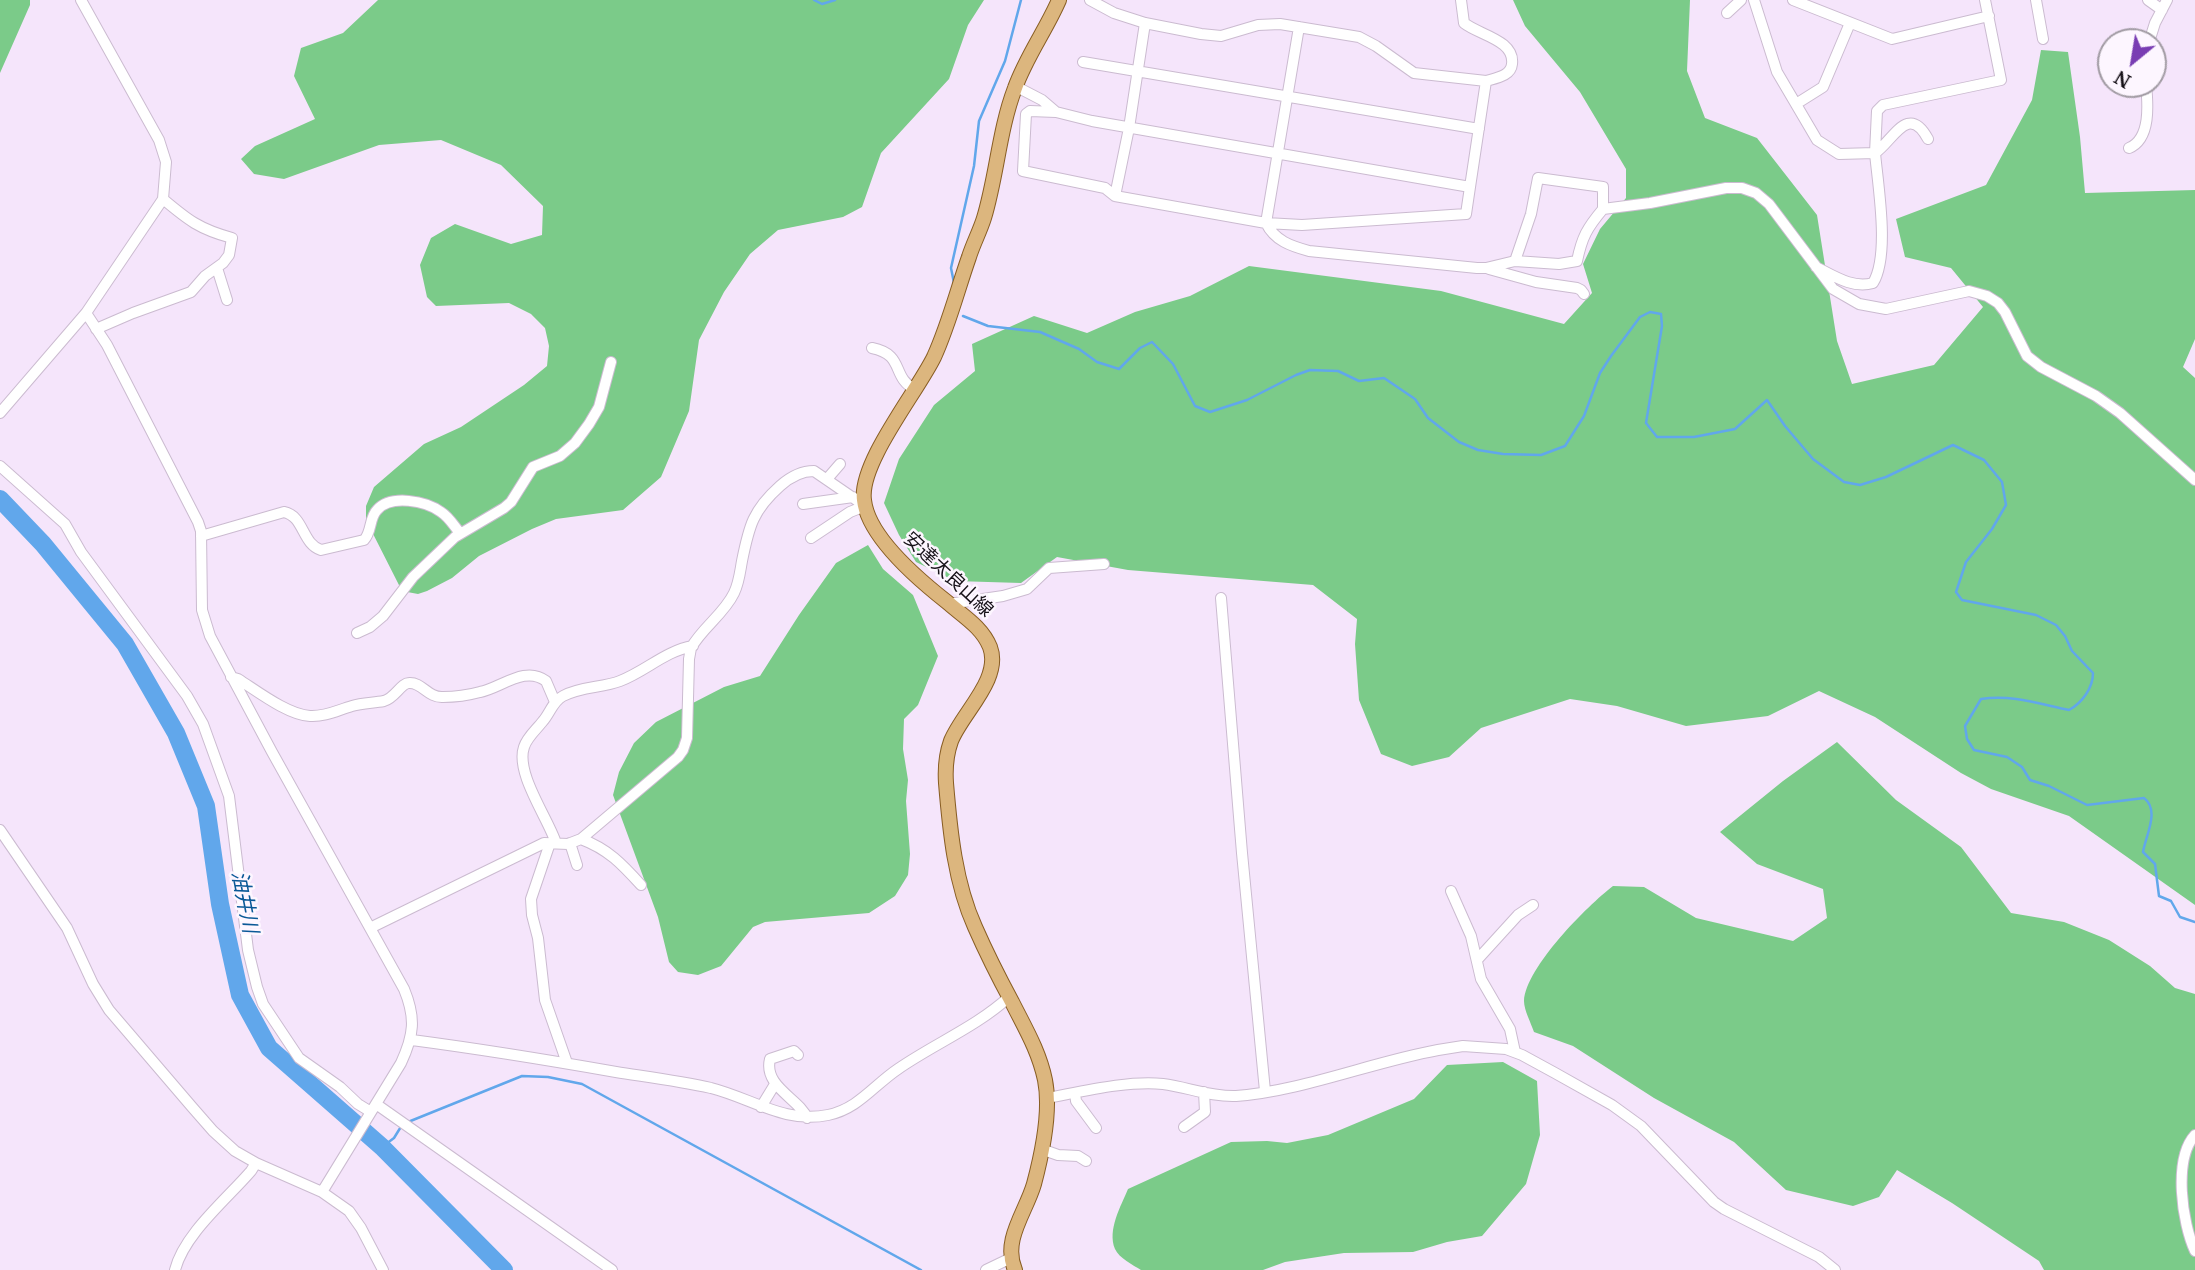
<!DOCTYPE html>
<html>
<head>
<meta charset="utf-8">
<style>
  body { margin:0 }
  #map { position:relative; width:2195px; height:1270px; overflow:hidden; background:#f5e5fb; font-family:"Noto Serif",serif }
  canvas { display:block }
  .north { position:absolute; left:2097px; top:28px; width:70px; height:70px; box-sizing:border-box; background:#fdf6ff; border:2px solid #a19ba3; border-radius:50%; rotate:210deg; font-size:19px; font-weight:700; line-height:28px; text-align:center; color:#171219 }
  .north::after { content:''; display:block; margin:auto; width:24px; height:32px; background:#793db3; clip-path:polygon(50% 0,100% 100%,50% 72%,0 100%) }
</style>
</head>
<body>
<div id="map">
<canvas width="2195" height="1270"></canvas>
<div class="north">N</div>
</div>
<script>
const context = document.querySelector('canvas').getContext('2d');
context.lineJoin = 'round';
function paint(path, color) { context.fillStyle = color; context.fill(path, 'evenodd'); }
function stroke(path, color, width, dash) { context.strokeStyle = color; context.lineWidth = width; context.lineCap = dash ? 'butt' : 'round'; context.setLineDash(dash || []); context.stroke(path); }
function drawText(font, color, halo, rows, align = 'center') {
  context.font = font + ' "Noto Serif","Noto Sans JP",serif'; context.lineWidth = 5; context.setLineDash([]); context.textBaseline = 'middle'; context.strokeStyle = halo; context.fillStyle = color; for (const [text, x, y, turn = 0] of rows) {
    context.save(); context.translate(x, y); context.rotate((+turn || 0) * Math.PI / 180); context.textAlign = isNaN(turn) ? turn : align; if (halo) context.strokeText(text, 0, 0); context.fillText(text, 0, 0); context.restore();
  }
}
paint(new Path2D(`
  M 0,0 L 30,0 L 30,5 L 0,73 Z
  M 378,0 L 984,0 L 968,25 L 949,79 L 881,153 L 862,207 L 843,217 L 778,230 L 750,254 L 724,292 L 699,340 L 689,411 L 661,477 L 623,510 L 556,519 L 532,529 L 479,556 L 452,578 L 427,591 L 418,594 L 402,591 L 366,520 L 366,506 L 374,487 L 424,444 L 461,427 L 524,385 L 547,366 L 549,346 L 545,328 L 531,314 L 509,303 L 436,306 L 427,297 L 420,265 L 431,238 L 455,224 L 511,244 L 542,235 L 543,206 L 501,165 L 441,140 L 379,145 L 284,179 L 254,174 L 241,159 L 255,146 L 315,119 L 294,76 L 301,48 L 343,33 Z
  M 1513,0 L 1690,0 L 1687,71 L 1705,118 L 1757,138 L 1817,215 L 1837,341 L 1852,384 L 1934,365 L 1983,307 L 1951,268 L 1905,257 L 1896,219 L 1986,185 L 2032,100 L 2041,50 L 2068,52 L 2080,137 L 2085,193 L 2195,190 L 2195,339 L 2183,367 L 2195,378 L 2195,905 L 2069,816 L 1991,789 L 1961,773 L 1875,717 L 1819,691 L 1768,716 L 1686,726 L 1617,706 L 1570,699 L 1481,728 L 1449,757 L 1412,766 L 1381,754 L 1359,700 L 1355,644 L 1357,619 L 1313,585 L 1128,570 L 1057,557 L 1021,583 L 955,581 L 916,562 L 899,535 L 884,503 L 899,459 L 934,405 L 975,371 L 972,344 L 1034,316 L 1087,333 L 1135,312 L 1190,296 L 1249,266 L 1441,291 L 1564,324 L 1592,293 L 1583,264 L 1600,229 L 1626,198 L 1626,169 L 1580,92 L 1525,26 Z
  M 868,545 L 883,569 L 913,595 L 938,656 L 918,705 L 904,719 L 903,749 L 908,780 L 906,801 L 910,854 L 908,875 L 895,896 L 869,913 L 765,922 L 753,927 L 721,966 L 698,975 L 678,972 L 669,962 L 658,917 L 613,795 L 619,772 L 634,743 L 656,722 L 724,687 L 760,676 L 799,615 L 836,563 Z
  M 1837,742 L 1896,800 L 1961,847 L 2011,913 L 2064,922 L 2109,940 L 2150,966 L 2175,988 L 2195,994 L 2195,1270 L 2044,1270 L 2039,1261 L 1952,1203 L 1897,1170 L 1879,1197 L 1853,1206 L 1786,1190 L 1734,1142 L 1654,1098 L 1573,1046 L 1534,1032 C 1531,1023 1524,1010 1524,1001 C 1526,967 1587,906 1613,886 L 1644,887 L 1696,918 L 1793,941 L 1827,918 L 1823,889 L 1757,864 L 1720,832 L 1783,781 Z
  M 1503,1062 L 1537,1081 L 1540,1135 L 1526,1184 L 1482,1236 L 1447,1242 L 1413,1252 L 1344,1253 L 1285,1262 L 1263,1270 L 1141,1270 C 1133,1265 1119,1258 1115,1249 C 1107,1230 1121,1206 1128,1189 L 1231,1142 L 1267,1141 L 1287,1143 L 1328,1135 L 1414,1099 L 1447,1065 Z`), '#7bcb89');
stroke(new Path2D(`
  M 814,0 L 822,4 L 835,0
  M 954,283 L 951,268 L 974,166 L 979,121 L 1005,61 L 1021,0
  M 963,316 L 988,326 L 1040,332 L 1079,349 L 1097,362 L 1119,369 L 1140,348 L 1152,342 L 1173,364 L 1195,406 L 1210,412 L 1247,400 L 1296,375 L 1310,370 L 1338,371 L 1359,381 L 1384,378 L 1415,399 L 1428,418 L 1459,442 L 1478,450 L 1503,454 L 1541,455 L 1565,446 L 1584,416 L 1600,373 L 1611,356 L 1640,317 L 1650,312 L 1661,314 L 1662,326 L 1646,423 L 1657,437 L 1694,437 L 1735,429 L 1767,400 L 1785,426 L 1813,459 L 1844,482 L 1860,485 L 1886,477 L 1953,445 L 1984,460 L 2002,482 L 2006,505 L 1992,529 L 1966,562 L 1956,592 L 1962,600 L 2036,615 L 2056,625 L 2065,636 L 2072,651 L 2093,673 C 2093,688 2082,703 2069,710 C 2040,704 2011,694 1981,699 L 1965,726 L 1967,739 L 1974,750 L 2007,757 L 2022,767 L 2030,780 L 2049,786 L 2087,805 L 2144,798 C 2160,810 2146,835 2143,852 L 2155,864 L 2159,896 L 2171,901 L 2180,917 L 2195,922
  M 408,1122 L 522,1076 L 548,1077 L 582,1084 L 921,1270
  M 382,1147 L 394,1138 L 402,1125`), '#61a7eb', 2.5);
stroke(new Path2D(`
  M 0,499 L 43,544 L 125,644 L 176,733 L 206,806 L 220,904 L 240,995 L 269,1048 L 382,1147 L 504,1270`), '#61a7eb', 18);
const minor = new Path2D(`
  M 1461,0 L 1464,23 C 1479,35 1515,40 1512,64 C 1511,76 1496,78 1486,81
  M 1754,0 L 1777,72 L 1817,140 L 1839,154 L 1875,153 L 1877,111 L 1883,105 L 2001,80 L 1985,0
  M 1793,0 L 1892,39 L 1989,16
  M 2036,0 L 2043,39
  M 2148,0 L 2162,10
  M 1727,13 L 1741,0
  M 1299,27 L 1266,223 C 1275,241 1291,246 1309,251 L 1477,268 L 1486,268 L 1515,261 L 1531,214 L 1538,178 L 1603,187 L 1603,209 C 1587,228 1582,237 1577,261 L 1559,264 L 1515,261
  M 2149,42 L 2155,23 L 2167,0
  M 1083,62 L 1479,129
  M 1015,86 L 1042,100 L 1056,112 L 1092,121 L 1470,187 L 1486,81 L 1414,73 L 1376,46 L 1359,37 L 1280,24 L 1258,25 L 1221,36 L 1201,34 L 1145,23 L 1114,13 L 1090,0
  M 1796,104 L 1823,87 L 1850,23
  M 1056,112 L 1030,111 L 1026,114 L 1023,171 L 1105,188 L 1115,196 L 1129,128 L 1145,23
  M 2129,148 C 2151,139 2148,104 2146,84
  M 1115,196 L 1266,223 L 1302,225 L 1466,214 L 1470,187
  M 1603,209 L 1650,203 L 1726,188 L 1742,188 L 1756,193 L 1769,204 L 1833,289 L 1859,304 L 1886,309 L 1969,291 L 1987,296 L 1998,303 L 2005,312 L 2027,356 L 2041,367 L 2096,396 L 2120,413 L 2195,480
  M 1816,267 C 1834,276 1853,289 1873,283 C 1890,255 1878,186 1875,153 C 1893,141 1908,102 1928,139
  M 217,268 L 227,300
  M 1489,269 L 1536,282 L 1577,288 L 1581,290 L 1584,294
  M 86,313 L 107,345 L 198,522 L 201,531 L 202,610 L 210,636 L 272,752 L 404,989 C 416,1018 414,1035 401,1063 L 322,1192
  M 96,329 L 133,313 L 191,292 L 205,276 L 223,263 L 229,255 L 232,238 C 199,229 188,220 163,199
  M 872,348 C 906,355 890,377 916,390
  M 0,413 L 86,313 L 163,199 L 166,162 L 159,140 L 81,0
  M 0,466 L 65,524 L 81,552 L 187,696 L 203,724 L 229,796 L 248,950 L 257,987 L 263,1004 L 299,1058 L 340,1087 L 358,1104 L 371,1112
  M 827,479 L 840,464
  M 803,504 L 853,497
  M 201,536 L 284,512 C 304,516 302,544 321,550 L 364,540 C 372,532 369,518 377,510 C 391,494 426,501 441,512 C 449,517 454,526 460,533
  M 811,538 L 850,512 L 865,506
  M 1221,598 L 1242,853 L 1265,1091
  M 949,604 L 1003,596 L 1027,589 L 1049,568 L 1104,564
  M 357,633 L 370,627 L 383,616 L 413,577 L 455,537 L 504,508 L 511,502 L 533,467 L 560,456 L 575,443 L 589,424 L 599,407 L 611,362
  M 231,677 L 238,679 C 257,691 288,715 310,716 C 325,717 338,710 352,706 C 362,703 373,703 384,701 C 395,698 401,683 409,683 C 422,682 428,698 443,697 C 455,697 469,695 480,692 C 501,688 525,665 546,681 L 555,702
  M 0,830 L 67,928 L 93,984 L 109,1010 L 192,1107 L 213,1131 L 235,1151 L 256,1163 L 322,1192 L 349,1211 L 361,1228 L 383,1270
  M 581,839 C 608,849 622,864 641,885
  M 550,843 L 531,899 L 532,915 L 538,938 L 545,1000 L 567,1063
  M 556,843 C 548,818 515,773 524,747 C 527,737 537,729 543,721 C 550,713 553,701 563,696 C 582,686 602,688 620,681 C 646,671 665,651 693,646
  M 570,843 L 577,865
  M 1451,891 L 1471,936 L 1481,979 L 1510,1029 L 1515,1052
  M 370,928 L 544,843 L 568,844 L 581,839 L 678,757 L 683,750 L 687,738 L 689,659 L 691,648 C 702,628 724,614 734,593 C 739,583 740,572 742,561 C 749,526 753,510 780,486 C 790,477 801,471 814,471 L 865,506
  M 1477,960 L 1518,915 L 1533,905
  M 412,1040 C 480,1049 548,1060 616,1072 C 648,1077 680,1081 711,1088 C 751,1098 785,1124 828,1115 C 858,1109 874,1085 898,1069 C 934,1044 976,1027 1009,997
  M 798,1055 L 794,1051 L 770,1059 C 763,1087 800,1099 807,1118
  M 1075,1093 L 1076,1101 L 1096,1128
  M 1047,1098 C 1080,1092 1129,1080 1163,1084 C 1187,1087 1211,1097 1236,1096 C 1302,1091 1372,1062 1438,1050 L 1463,1046 L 1506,1049 L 1522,1055 L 1555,1073 L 1612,1105 L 1641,1126 L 1714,1202 L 1724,1209 L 1819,1257 L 1835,1270
  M 376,1104 L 612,1270
  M 761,1107 L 775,1084
  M 1184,1127 L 1205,1112 L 1204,1092
  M 2195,1135 C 2173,1159 2182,1223 2195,1251
  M 1041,1149 L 1058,1155 L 1078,1156 L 1086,1161
  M 175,1270 C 184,1234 227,1199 251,1171 L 256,1163
  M 986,1270 L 1011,1258`);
const major = new Path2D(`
  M 1015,1270 C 1002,1240 1026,1212 1034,1184 C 1042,1154 1051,1110 1045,1080 C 1039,1051 1025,1028 1012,1002 C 999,978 986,952 975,927 C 955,883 950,831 946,783 C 945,768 946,755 951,741 C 962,713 1002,679 990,647 C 982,627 963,616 947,602 C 919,580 868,537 864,500 C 859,463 917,392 934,357 C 949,324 957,291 969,257 C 973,244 980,231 984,218 C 997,175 999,130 1015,88 C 1026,57 1046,30 1059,0`);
stroke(minor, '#cbbbd0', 12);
stroke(major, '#885d23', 16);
stroke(minor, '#fff', 10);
stroke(major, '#dcb67e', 14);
drawText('19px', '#171219', '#fdf6ff', [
  ["安達太良山線",948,575,43]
]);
drawText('italic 21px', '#0a5997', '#fdf6ff', [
  ["油井川",244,902,79]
]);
</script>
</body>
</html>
